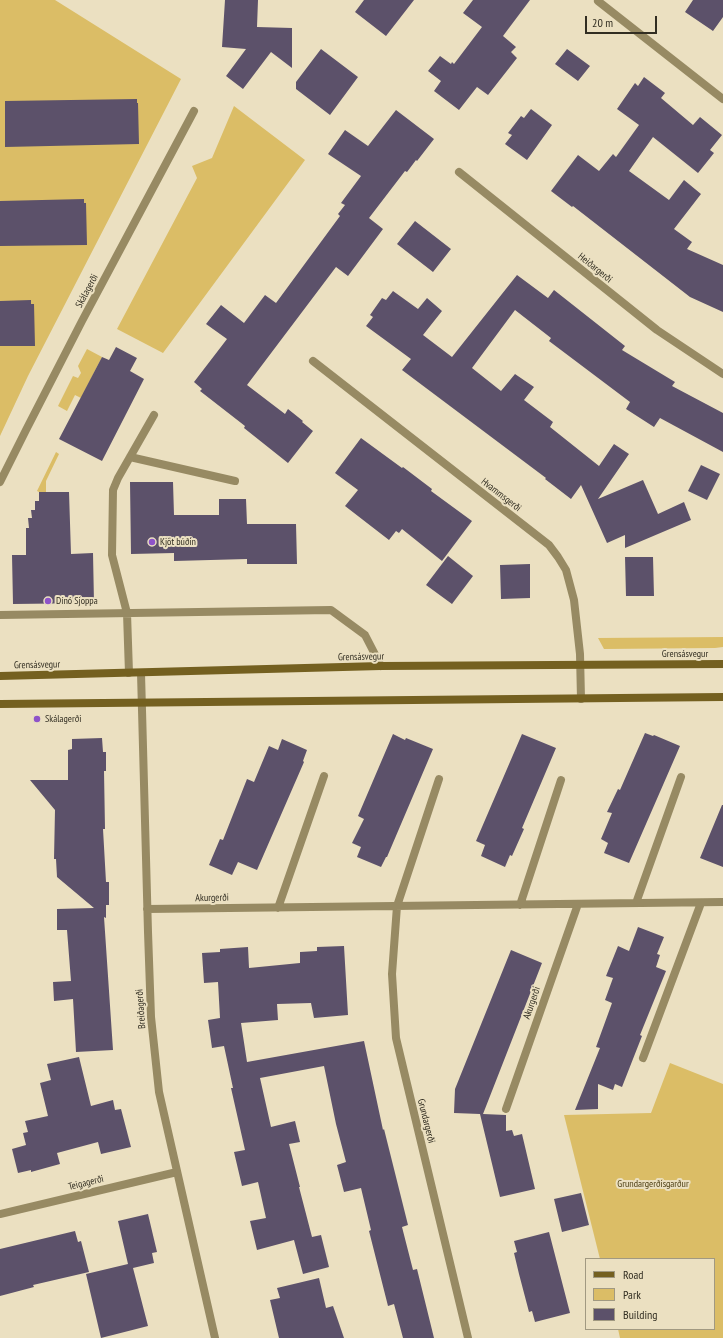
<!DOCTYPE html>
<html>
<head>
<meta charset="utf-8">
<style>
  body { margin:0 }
  #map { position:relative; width:723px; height:1338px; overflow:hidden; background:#ebe0c1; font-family:"PT Sans Narrow",sans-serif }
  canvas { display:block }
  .legend { position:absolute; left:585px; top:1258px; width:130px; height:72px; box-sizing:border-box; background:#ebe0c1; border:1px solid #a19981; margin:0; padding:5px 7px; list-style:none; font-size:12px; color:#322e22 }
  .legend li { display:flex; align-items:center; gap:8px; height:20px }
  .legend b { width:20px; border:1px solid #a19981 }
  .scale { position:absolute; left:585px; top:16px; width:72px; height:18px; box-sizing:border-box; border:2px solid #322e22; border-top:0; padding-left:5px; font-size:12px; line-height:14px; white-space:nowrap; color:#322e22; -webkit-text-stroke:3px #ebe0c1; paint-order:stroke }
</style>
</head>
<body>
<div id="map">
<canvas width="723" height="1338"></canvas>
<ul class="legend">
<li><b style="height:5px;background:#746020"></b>Road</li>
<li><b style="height:11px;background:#dbbd66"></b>Park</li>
<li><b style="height:11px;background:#5c516a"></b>Building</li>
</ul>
<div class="scale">20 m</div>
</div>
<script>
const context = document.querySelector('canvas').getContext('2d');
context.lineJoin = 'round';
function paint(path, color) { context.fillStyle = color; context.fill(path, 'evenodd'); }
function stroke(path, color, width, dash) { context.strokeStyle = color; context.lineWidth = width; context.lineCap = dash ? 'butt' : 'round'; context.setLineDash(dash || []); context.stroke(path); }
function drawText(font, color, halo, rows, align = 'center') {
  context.font = font + ' "PT Sans Narrow",sans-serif'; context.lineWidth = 4; context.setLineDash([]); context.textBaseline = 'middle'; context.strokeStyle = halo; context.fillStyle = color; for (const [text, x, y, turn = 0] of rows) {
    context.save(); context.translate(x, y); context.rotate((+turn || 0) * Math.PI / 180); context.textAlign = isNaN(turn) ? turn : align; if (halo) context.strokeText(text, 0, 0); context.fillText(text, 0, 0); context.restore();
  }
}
paint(new Path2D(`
  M 0,0 L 55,0 L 181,79 L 28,376 L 0,436 Z
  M 234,106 L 305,160 L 163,353 L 117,329 L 197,178 L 192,166 L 212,158 Z
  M 87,349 L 102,357 L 81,398 L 75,395 L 67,411 L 58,406 L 73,376 L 78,378 L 81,373 L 78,366 Z
  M 56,452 L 59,454 L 46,481 L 46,492 L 39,492 L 37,491 Z
  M 723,637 L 723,647 L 715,648 L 604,649 L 598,638 Z
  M 670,1063 L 723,1084 L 723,1338 L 620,1338 L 618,1329 L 714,1329 L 714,1259 L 600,1259 L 564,1115 L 651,1113 Z`), '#dbbd66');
paint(new Path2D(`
  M 225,0 L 258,0 L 257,27 L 292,28 L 292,68 L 271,52 L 243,89 L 226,76 L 246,49 L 222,47 Z
  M 364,0 L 414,0 L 386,36 L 355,12 Z
  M 473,0 L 530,0 L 503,36 L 516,47 L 511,52 L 517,58 L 488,95 L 477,87 L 459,110 L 434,91 L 441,81 L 428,71 L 440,56 L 451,64 L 452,62 L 454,64 L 482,27 L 463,13 Z
  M 693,0 L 723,0 L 723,17 L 713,31 L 685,12 Z
  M 321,49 L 358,77 L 330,115 L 296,89 L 296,82 Z
  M 567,49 L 590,66 L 578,81 L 555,64 Z
  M 644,77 L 665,93 L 661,98 L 693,125 L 700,117 L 722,135 L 710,150 L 714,153 L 698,173 L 653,137 L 629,171 L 669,200 L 684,180 L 701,194 L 674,229 L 692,242 L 687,249 L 723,265 L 723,312 L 690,297 L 573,206 L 572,207 L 551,191 L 578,155 L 599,171 L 613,154 L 616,157 L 639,125 L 617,109 L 635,83 L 638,86 Z
  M 137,99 L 137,103 L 138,103 L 139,144 L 5,147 L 5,101 Z
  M 531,109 L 552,125 L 527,160 L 505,144 L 512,135 L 508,133 L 521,116 L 524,118 Z
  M 396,110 L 434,139 L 417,161 L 416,160 L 407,172 L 405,171 L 369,218 L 383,229 L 348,276 L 336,267 L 247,385 L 285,414 L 288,409 L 303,421 L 302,422 L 313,431 L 288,463 L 244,428 L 245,426 L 200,391 L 202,389 L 194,382 L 227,339 L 206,324 L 221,305 L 244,323 L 265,295 L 276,303 L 340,216 L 338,214 L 345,205 L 341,203 L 361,176 L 328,154 L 345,130 L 368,146 Z
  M 84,199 L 84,203 L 86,203 L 87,245 L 0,246 L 0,201 Z
  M 415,221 L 451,249 L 433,272 L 397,244 Z
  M 517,275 L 548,298 L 554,290 L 625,346 L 622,350 L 675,382 L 672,386 L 723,413 L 723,452 L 660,418 L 654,427 L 626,409 L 630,402 L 549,341 L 551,338 L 515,310 L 472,368 L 501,391 L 515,374 L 534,387 L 524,400 L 553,422 L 550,427 L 599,466 L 614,444 L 629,454 L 598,499 L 643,480 L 658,514 L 684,502 L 691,520 L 625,548 L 625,535 L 607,543 L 581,485 L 571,499 L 545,479 L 546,478 L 402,370 L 411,359 L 366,326 L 373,317 L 370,315 L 382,298 L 386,300 L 393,291 L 418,309 L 427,298 L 442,311 L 423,335 L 452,357 Z
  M 31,300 L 31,304 L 34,304 L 35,346 L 0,346 L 0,301 Z
  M 116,347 L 137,358 L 130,371 L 144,379 L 102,461 L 59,439 L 102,357 L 109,360 Z
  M 361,438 L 402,468 L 403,467 L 432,489 L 431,491 L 472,521 L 442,561 L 402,529 L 399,533 L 396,531 L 389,540 L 345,506 L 358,490 L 335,473 Z
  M 701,465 L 720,474 L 707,500 L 688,491 Z
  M 130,482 L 173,482 L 174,515 L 219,515 L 219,499 L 246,499 L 247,524 L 296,524 L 297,564 L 247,564 L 247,559 L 174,561 L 174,553 L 131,554 Z
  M 39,492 L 69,492 L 71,554 L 93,553 L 94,603 L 13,604 L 12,555 L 26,555 L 26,528 L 29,528 L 28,518 L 32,518 L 31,510 L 35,510 L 35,501 L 39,501 Z
  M 448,556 L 473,576 L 452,604 L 426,585 Z
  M 625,557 L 653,557 L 654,596 L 626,596 Z
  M 530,564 L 530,598 L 501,599 L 500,565 Z
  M 645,733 L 653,736 L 654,735 L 680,746 L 629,863 L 604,853 L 608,843 L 601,839 L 612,813 L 607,812 L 618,789 L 620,790 Z
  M 393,734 L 405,740 L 406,738 L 433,749 L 387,857 L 386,857 L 381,867 L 357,857 L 361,847 L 352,843 L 364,819 L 358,816 Z
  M 522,734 L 556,748 L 522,828 L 524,829 L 512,856 L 510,855 L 505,867 L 481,856 L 485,845 L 476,841 Z
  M 102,738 L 103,752 L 106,752 L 106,771 L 104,771 L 105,829 L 103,829 L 106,882 L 109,882 L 109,905 L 106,905 L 106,918 L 104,917 L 113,1050 L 76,1052 L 73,999 L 54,1001 L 53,982 L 71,981 L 67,930 L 57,930 L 57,909 L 94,908 L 57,877 L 56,859 L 54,859 L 55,810 L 30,780 L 68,780 L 68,750 L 72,749 L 72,739 Z
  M 282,739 L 307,750 L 303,761 L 304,762 L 257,870 L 238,862 L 232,875 L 209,865 L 220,839 L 223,840 L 247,779 L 254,782 L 269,746 L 278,750 Z
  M 722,805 L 723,805 L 723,867 L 700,858 Z
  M 638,927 L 664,937 L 657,954 L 660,955 L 656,967 L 666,971 L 640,1035 L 642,1036 L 622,1087 L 615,1084 L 613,1090 L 598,1084 L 598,1109 L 575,1110 L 600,1048 L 596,1047 L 612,1003 L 605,1000 L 613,978 L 606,976 L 618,946 L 629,951 Z
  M 344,946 L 348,1015 L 314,1018 L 311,1003 L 277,1004 L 278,1020 L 241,1023 L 247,1062 L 364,1041 L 383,1130 L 384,1129 L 408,1225 L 402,1227 L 413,1270 L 417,1269 L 434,1338 L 403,1338 L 394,1304 L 388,1306 L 369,1231 L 371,1230 L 361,1188 L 344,1192 L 337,1165 L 346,1162 L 336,1124 L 324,1066 L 260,1078 L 271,1127 L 295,1121 L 300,1142 L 289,1144 L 300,1187 L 299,1187 L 312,1237 L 321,1235 L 329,1267 L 303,1274 L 294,1240 L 257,1250 L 250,1221 L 266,1218 L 258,1182 L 242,1186 L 234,1152 L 245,1150 L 231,1088 L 233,1088 L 224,1046 L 212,1048 L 208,1020 L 220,1018 L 218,982 L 204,983 L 202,953 L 220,952 L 220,949 L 248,947 L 249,968 L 300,963 L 300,952 L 317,951 L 317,947 Z
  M 511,950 L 542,963 L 483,1114 L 506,1115 L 506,1131 L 512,1130 L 514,1136 L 522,1134 L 535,1189 L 500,1197 L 480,1114 L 454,1113 L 455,1089 Z
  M 79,1057 L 91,1106 L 113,1100 L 115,1110 L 121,1109 L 131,1147 L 101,1154 L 98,1142 L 57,1153 L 60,1164 L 31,1172 L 31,1170 L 18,1173 L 12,1149 L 26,1145 L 23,1133 L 28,1132 L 25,1121 L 48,1116 L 40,1083 L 51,1080 L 47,1064 Z
  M 581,1193 L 589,1225 L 562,1232 L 554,1199 Z
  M 148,1214 L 157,1252 L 152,1253 L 154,1263 L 133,1268 L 148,1326 L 101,1338 L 86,1274 L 128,1264 L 118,1221 Z
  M 75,1231 L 78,1242 L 81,1241 L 89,1272 L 33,1285 L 34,1287 L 0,1296 L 0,1249 Z
  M 549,1232 L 570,1313 L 535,1322 L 532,1311 L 529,1312 L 519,1274 L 514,1253 L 517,1252 L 514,1241 Z
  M 319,1278 L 326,1308 L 333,1306 L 344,1338 L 279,1338 L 270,1300 L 280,1298 L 277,1288 Z`), '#5c516a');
stroke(new Path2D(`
  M 130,457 L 235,481
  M 0,615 L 331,610 L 365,635 L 381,666
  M 129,673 L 127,613 L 112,555 L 113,490 L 118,478 L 154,415`), '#978a63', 8);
stroke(new Path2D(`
  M 598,1 L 723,99
  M 459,172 L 657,330 L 723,374
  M 313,361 L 549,545 L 558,557 L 566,570 L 574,600 L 580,654 L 581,699
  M 0,482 L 26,430 L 82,321 L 194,111
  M 141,673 L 148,932 L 151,1017 L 159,1092 L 215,1338
  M 439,779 L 397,906 L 392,974 L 396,1038 L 468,1338
  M 636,903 L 681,777
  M 520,905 L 561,780
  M 278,908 L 324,776
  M 147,909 L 723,902
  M 643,1058 L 701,903
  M 506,1109 L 578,904
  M 0,1214 L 177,1172`), '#978a63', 8);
stroke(new Path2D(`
  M 0,676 L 381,666 L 723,664
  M 0,704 L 723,697`), '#746020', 8);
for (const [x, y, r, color] of [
  [152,542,4,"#8e53c9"],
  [48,601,4,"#8e53c9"],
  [37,719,4,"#8e53c9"]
]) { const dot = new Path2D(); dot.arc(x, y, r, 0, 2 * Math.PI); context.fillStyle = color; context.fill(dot); stroke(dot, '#ebe0c1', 1.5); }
drawText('10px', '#322e22', '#ebe0c1', [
  ["Heiðargerði",595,268,39],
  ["Skálagerði",87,291,-62],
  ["Hvammsgerði",501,495,38],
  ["Grensásvegur",685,654],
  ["Grensásvegur",361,657,-1],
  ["Grensásvegur",37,665,-1],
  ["Akurgerði",212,898,-1],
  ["Akurgerði",532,1003,-71],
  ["Breiðagerði",141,1009,-94],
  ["Grundargerði",426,1121,76],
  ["Teigagerði",86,1183,-14]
]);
drawText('10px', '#322e22', '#ebe0c1', [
  ["Kjöt búðin",160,542],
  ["Dínó Sjoppa",56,601],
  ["Skálagerði",45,719]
], 'left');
drawText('10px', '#4b3d12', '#ebe0c1', [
  ["Grundargerðisgarður",653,1184]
]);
</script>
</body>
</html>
